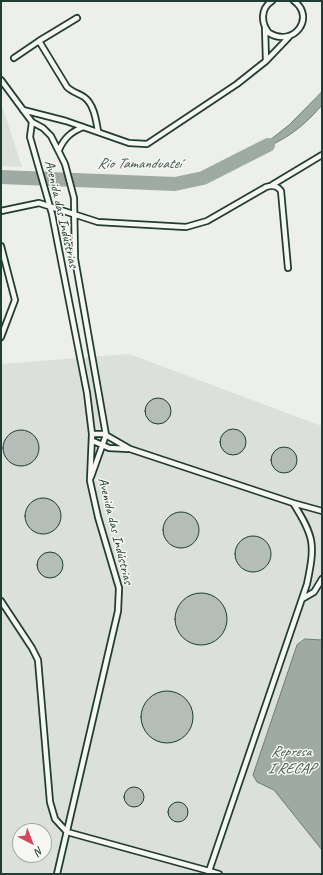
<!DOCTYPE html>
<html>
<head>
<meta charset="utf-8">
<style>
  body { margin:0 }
  #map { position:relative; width:323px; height:875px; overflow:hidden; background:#edefea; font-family:Caveat,sans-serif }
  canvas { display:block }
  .frame { position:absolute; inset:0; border:2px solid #1f3d34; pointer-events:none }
  .north { position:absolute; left:12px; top:823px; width:40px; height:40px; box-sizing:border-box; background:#f6f6f2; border:1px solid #a0aca6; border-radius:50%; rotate:138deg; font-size:11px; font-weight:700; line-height:16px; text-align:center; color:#1f3d34 }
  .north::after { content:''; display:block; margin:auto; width:14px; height:18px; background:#d1495b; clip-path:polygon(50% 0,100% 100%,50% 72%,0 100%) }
</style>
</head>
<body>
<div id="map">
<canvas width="323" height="875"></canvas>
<div class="frame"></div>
<div class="north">N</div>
</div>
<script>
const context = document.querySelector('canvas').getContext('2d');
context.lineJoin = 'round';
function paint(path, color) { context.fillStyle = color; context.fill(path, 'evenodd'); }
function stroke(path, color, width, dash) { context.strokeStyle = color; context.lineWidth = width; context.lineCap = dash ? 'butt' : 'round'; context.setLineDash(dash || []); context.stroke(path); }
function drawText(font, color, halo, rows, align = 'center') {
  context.font = font + ' Caveat,sans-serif'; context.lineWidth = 3; context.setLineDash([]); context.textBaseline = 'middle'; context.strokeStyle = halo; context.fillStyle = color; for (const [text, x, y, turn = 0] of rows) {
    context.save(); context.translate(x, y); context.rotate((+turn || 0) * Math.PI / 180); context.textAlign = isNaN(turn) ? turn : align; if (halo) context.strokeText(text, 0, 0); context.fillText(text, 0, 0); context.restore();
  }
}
paint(new Path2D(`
  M 1,102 L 22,167 L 1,166 Z
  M 129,354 L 322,426 L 322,874 L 1,874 L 1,364 ZM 20,831 L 44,831 L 44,855 L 20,855 Z`), '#dce0db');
const water = new Path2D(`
  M 322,92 L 322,105 C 299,132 283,140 251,155 L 289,125 Z
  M 305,639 L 322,640 L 322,850 L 274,790 L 257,782 L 253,775 L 297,645 Z`);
paint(water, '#9faaa4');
stroke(water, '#6c7e77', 1);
stroke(new Path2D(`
  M 1,177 L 175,184 L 203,178 L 268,145`), '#9faaa4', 14);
const building = new Path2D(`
  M145 411a13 13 0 1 1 26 0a13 13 0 1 1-26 0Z
  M220 442a13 13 0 1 1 26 0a13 13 0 1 1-26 0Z
  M3 448a18 18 0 1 1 36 0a18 18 0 1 1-36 0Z
  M271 460a13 13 0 1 1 26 0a13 13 0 1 1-26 0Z
  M25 516a18 18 0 1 1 36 0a18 18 0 1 1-36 0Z
  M163 530a18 18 0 1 1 36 0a18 18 0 1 1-36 0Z
  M235 554a18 18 0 1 1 36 0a18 18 0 1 1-36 0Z
  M37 565a13 13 0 1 1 26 0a13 13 0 1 1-26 0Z
  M175 619a26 26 0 1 1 52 0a26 26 0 1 1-52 0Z
  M141 717a26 26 0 1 1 52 0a26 26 0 1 1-52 0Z
  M124 797a10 10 0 1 1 20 0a10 10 0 1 1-20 0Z
  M168 812a10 10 0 1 1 20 0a10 10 0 1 1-20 0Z`);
paint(building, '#b4bdb8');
stroke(building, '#1f3d34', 1);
const service = new Path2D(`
  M 272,1 C 260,9 261,23 269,33 C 294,48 316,17 294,1
  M 77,18 L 39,41 L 67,87 C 72,92 78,93 84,97 C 94,104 96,120 98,131
  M 265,27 L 266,61
  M 14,58 L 39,41
  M 1,80 L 32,122 L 43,128 L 51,136 L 65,164 L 74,198 L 75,259 L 106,435 L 91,477
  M 23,110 L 66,121 L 129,143 L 147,144 L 237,84 L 266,61 L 289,37
  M 32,122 L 30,137 L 52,214 L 87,393 L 92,434 L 90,481 L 98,517 L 119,588 L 118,611 L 57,874
  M 59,150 C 64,138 71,132 83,127
  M 272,185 L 322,155
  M 1,211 L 39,203 L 98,222 L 186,227 L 207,221 L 266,187 C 272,185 277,185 281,191 L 288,268
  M 1,246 L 15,300 L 1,337
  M 93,441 L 109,448 L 128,449
  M 293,503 L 322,511
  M 302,599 L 314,592 L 322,579
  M 1,601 L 32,648 L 38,660 L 50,802 L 55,819 L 67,832 L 209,871 L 307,584 C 315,545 315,537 293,503 L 130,449 L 104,434 L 92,434
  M 209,871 L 219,874`);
stroke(service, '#1f3d34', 8);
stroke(service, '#f6f6f2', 4.5);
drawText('14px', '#1f3d34', '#f6f6f2', [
  ["Avenida das Indústrias",61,214,77],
  ["Avenida das Indústrias",115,531,76]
]);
drawText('italic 15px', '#3f5850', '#f6f6f2', [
  ["Rio Tamanduateí",139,164],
  ["Represa",291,752],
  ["I RECAP",291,769]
]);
</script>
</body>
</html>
